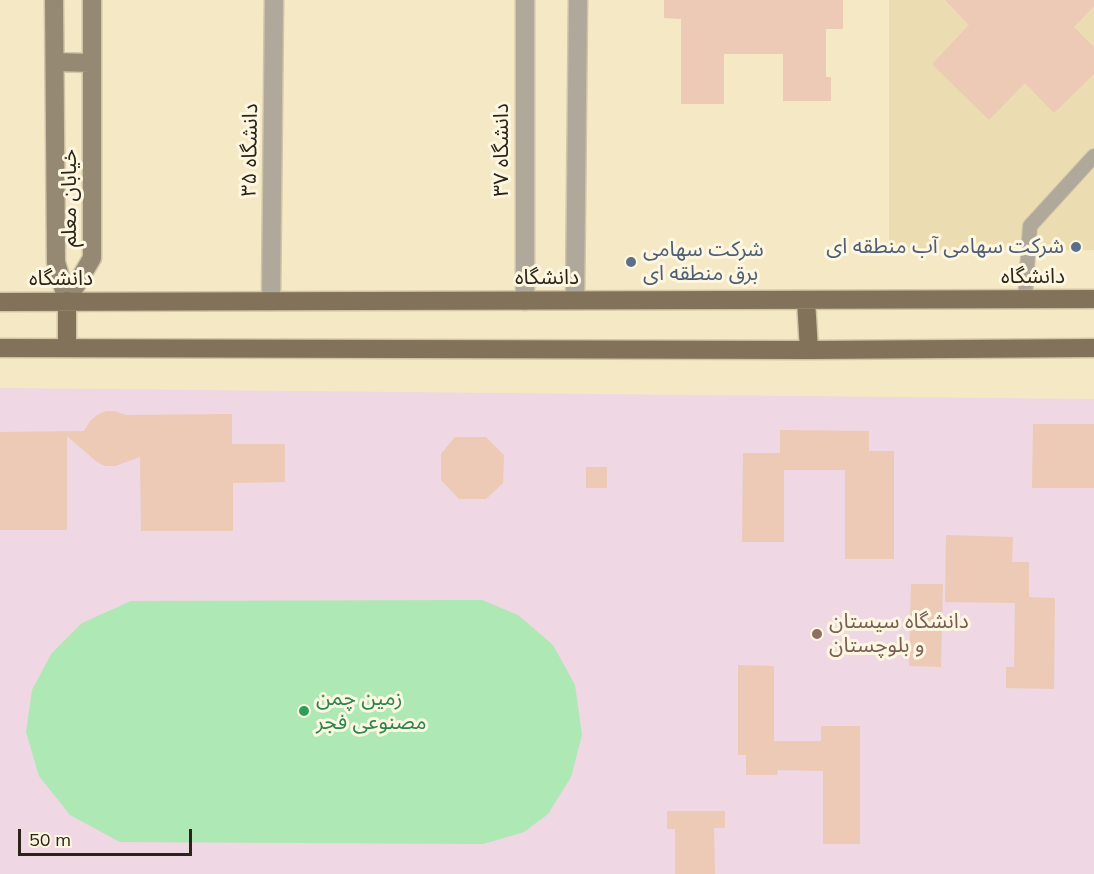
<!DOCTYPE html>
<html>
<head>
<meta charset="utf-8">
<style>
  body { margin:0 }
  #map { position:relative; width:1094px; height:874px; overflow:hidden; background:#f5e8c5; font-family:Mulish,sans-serif }
  canvas { display:block }
  .scale { position:absolute; left:18px; top:829px; width:174px; height:27px; box-sizing:border-box; border:3px solid #2a2518; border-top:0; padding-left:8px; font-size:18px; line-height:21px; white-space:nowrap; color:#2a2518; -webkit-text-stroke:4px #fdf6e1; paint-order:stroke }
</style>
</head>
<body>
<div id="map">
<canvas width="1094" height="874"></canvas>
<div class="scale">50 m</div>
</div>
<script>
const context = document.querySelector('canvas').getContext('2d');
context.lineJoin = 'round';
function paint(path, color) { context.fillStyle = color; context.fill(path, 'evenodd'); }
function stroke(path, color, width, dash) { context.strokeStyle = color; context.lineWidth = width; context.lineCap = dash ? 'butt' : 'round'; context.setLineDash(dash || []); context.stroke(path); }
function drawText(font, color, halo, rows, align = 'center') {
  context.font = font + ' Mulish,"Noto Sans Arabic",sans-serif'; context.lineWidth = 6; context.setLineDash([]); context.textBaseline = 'middle'; context.strokeStyle = halo; context.fillStyle = color; for (const [text, x, y, turn = 0] of rows) {
    context.save(); context.translate(x, y); context.rotate((+turn || 0) * Math.PI / 180); context.textAlign = isNaN(turn) ? turn : align; if (halo) context.strokeText(text, 0, 0); context.fillText(text, 0, 0); context.restore();
  }
}
paint(new Path2D(`
  M 889,0 L 1094,0 L 1094,250 L 889,250 Z`), '#ecdcb2');
paint(new Path2D(`
  M 0,388 L 1094,399 L 1094,874 L 0,874 Z`), '#efd7e3');
paint(new Path2D(`
  M 482,600 L 518,615 L 553,645 L 575,685 L 582,735 L 571,777 L 548,814 L 524,832 L 483,844 L 120,842 L 70,815 L 39,776 L 26,732 L 32,690 L 51,654 L 82,623 L 131,601 Z`), '#ade8b5');
paint(new Path2D(`
  M 664,0 L 843,0 L 843,29 L 826,29 L 826,77 L 831,77 L 831,101 L 783,101 L 783,54 L 724,54 L 724,104 L 681,104 L 681,19 L 664,18 Z
  M 945,0 L 1094,0 L 1094,6 L 1074,27 L 1094,47 L 1094,74 L 1054,113 L 1025,83 L 989,120 L 932,64 L 969,25 Z
  M 106,411 L 114,411 L 126,415 L 232,414 L 232,444 L 285,444 L 285,482 L 233,483 L 233,531 L 141,531 L 140,457 L 115,466 L 105,466 L 97,462 L 67,436 L 67,530 L 0,530 L 0,432 L 84,431 L 90,421 L 97,415 Z
  M 1033,424 L 1094,424 L 1094,488 L 1032,488 Z
  M 780,430 L 869,431 L 869,451 L 894,451 L 894,559 L 845,559 L 845,470 L 784,470 L 784,542 L 742,542 L 743,453 L 780,453 Z
  M 455,437 L 486,437 L 504,455 L 503,483 L 486,499 L 459,499 L 441,480 L 441,454 Z
  M 586,467 L 607,467 L 607,488 L 586,488 Z
  M 946,535 L 1013,537 L 1012,562 L 1029,562 L 1029,597 L 1055,598 L 1054,689 L 1006,688 L 1006,667 L 1014,667 L 1015,603 L 945,602 Z
  M 911,584 L 943,584 L 941,667 L 909,666 Z
  M 738,665 L 774,666 L 774,741 L 821,741 L 821,726 L 860,726 L 860,844 L 823,844 L 823,771 L 778,770 L 777,775 L 746,775 L 746,755 L 738,755 Z
  M 667,811 L 725,811 L 725,828 L 714,828 L 715,874 L 675,874 L 675,829 L 667,829 Z`), '#eccab5');
const service = new Path2D(`
  M 1025,299 L 1030,226 L 1094,156`);
const minor = new Path2D(`
  M 575,300 L 578,0
  M 271,301 L 274,0
  M 525,301 L 525,0`);
const secondary = new Path2D(`
  M 54,0 L 56,262 L 67,301
  M 55,62 L 92,63
  M 67,301 L 92,258 L 92,0`);
const primary = new Path2D(`
  M 806,300 L 809,350
  M 67,301 L 67,348
  M 0,302 L 1094,299
  M 0,348 L 809,350 L 1094,348`);
stroke(service, '#d0c5a6', 16);
stroke(minor, '#d0c5a6', 21);
stroke(secondary, '#d0c5a6', 21);
stroke(primary, '#d0c5a6', 21);
stroke(service, '#b0a89a', 14);
stroke(minor, '#b0a89a', 18);
stroke(secondary, '#958974', 18);
stroke(primary, '#817259', 18);
for (const [x, y, r, color] of [
  [1076,247,6,"#5c6f8a"],
  [631,262,6,"#5c6f8a"],
  [817,634,6,"#8d6e63"],
  [304,711,6,"#2e9e5b"]
]) { const dot = new Path2D(); dot.arc(x, y, r, 0, 2 * Math.PI); context.fillStyle = color; context.fill(dot); stroke(dot, '#fdf6e1', 2); }
drawText('21px', '#2a2518', '#fdf6e1', [
  ["دانشگاه ۳۵",250,150,-89],
  ["دانشگاه ۳۷",502,150,-90],
  ["خیابان معلم",70,198,-90],
  ["دانشگاه",1033,277],
  ["دانشگاه",547,278],
  ["دانشگاه",61,279]
]);
drawText('21px', '#4e5e75', '#fdf6e1', [
  ["شرکت سهامی آب منطقه ای",1064,247],
  ["شرکت سهامی",643,250,"left"],
  ["برق منطقه ای",643,274,"left"]
], 'right');
drawText('21px', '#785e54', '#fdf6e1', [
  ["دانشگاه سیستان",829,622],
  ["و بلوچستان",829,646]
], 'left');
drawText('21px', '#27864d', '#fdf6e1', [
  ["زمین چمن",316,699],
  ["مصنوعی فجر",316,723]
], 'left');
</script>
</body>
</html>
